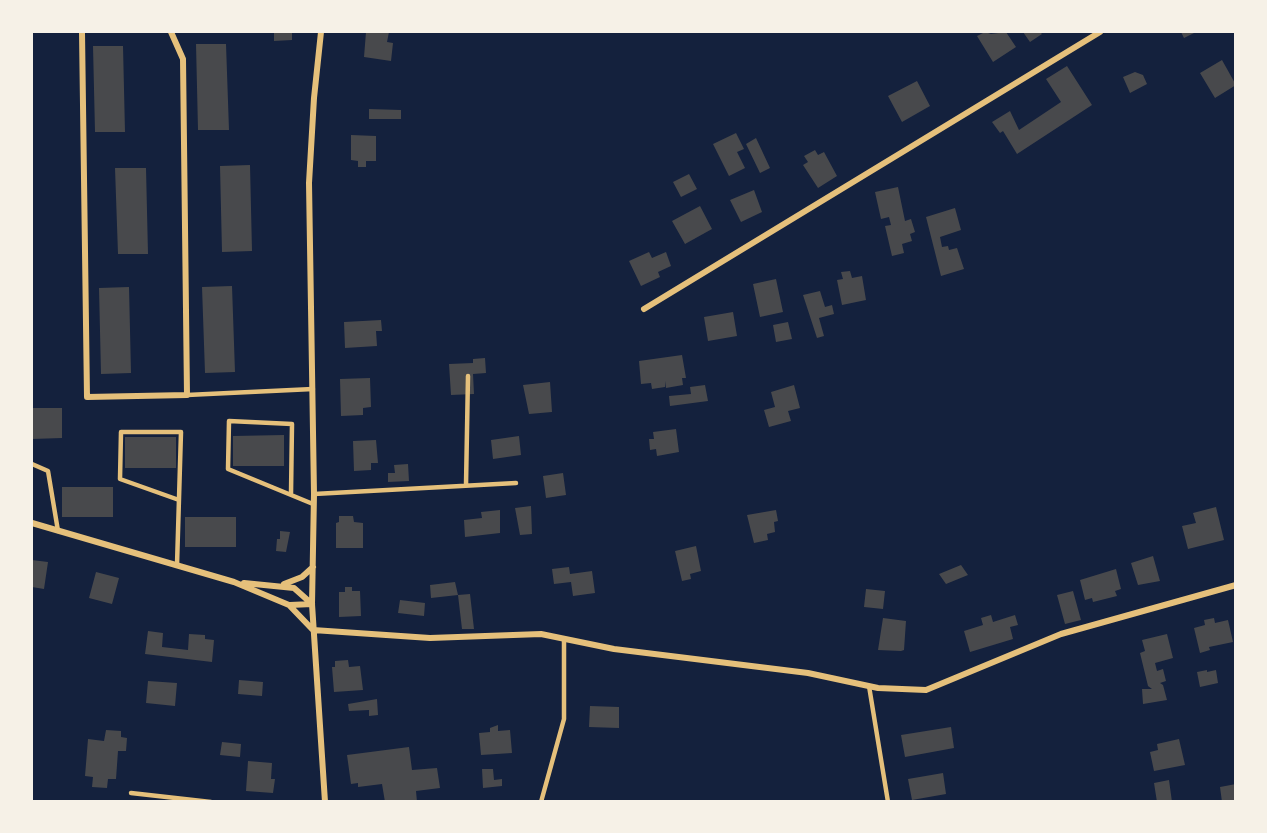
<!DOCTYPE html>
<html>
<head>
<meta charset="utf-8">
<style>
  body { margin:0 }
  #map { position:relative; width:1267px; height:833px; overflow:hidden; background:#14213d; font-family:Commissioner,sans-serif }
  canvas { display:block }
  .frame { position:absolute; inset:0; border:33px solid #f6f1e7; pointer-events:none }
</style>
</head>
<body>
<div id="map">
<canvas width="1267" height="833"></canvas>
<div class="frame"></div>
</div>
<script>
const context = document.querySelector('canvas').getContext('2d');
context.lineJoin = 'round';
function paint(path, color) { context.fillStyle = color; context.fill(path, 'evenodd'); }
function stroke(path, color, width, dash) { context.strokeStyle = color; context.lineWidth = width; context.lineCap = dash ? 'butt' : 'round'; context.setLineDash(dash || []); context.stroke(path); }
paint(new Path2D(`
  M 274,32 L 292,32 L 292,40 L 274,41 Z
  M 366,32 L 389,32 L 387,42 L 393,43 L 391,61 L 364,57 Z
  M 985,32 L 991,34 L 1006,32 L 1016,47 L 993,62 L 977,36 Z
  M 1023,32 L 1040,32 L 1042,34 L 1030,42 Z
  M 1181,32 L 1196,32 L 1184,38 Z
  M 196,44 L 226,44 L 229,130 L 198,130 Z
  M 93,46 L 123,46 L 125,132 L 95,132 Z
  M 1222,60 L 1236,85 L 1215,98 L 1200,73 Z
  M 1067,66 L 1092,105 L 1017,154 L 1003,131 L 1000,133 L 992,122 L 1010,111 L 1019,130 L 1061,102 L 1046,79 Z
  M 1135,72 L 1143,75 L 1147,84 L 1130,93 L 1123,77 Z
  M 917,81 L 930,106 L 902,122 L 888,96 Z
  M 369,109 L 401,110 L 401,119 L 369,119 Z
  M 736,133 L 744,149 L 737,152 L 745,168 L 729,176 L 713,144 Z
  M 351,135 L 376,136 L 376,161 L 366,161 L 366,167 L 358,167 L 358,161 L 351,160 Z
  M 756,138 L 770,168 L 760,173 L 746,144 Z
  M 815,150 L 818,155 L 824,152 L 837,176 L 818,188 L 803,165 L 808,162 L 804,156 Z
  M 250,165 L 252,251 L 222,252 L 220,166 Z
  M 115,168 L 146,168 L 148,254 L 118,254 Z
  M 689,174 L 697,189 L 681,197 L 673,182 Z
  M 898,187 L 905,221 L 911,219 L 915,232 L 910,234 L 912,241 L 902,244 L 904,253 L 892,256 L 885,226 L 891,225 L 889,217 L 881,219 L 875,192 Z
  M 754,190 L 762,212 L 741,222 L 730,200 Z
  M 700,206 L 712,229 L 685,244 L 672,221 Z
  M 955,208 L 961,230 L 940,237 L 942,247 L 948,246 L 949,250 L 957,248 L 964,269 L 941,276 L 926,217 Z
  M 649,252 L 652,258 L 666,252 L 671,266 L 658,272 L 660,277 L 641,286 L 629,261 Z
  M 850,271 L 852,278 L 862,276 L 866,300 L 842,305 L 837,280 L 843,279 L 841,272 Z
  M 776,279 L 783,312 L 760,317 L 753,284 Z
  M 232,286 L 235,372 L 205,373 L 202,287 Z
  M 129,287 L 131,373 L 101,374 L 99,288 Z
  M 820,291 L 825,307 L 832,305 L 834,314 L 819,318 L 824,336 L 817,338 L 803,295 Z
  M 733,312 L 737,336 L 708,341 L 704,317 Z
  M 381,320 L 382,331 L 376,331 L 377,346 L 345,348 L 344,322 Z
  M 788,322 L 792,339 L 776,342 L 773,325 Z
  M 682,355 L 686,378 L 682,378 L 683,385 L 666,388 L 665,381 L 665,387 L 652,389 L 651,383 L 641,384 L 639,361 Z
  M 485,358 L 486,373 L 473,374 L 474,394 L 451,395 L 449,364 L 473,363 L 473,359 Z
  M 370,378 L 371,407 L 363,408 L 363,415 L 341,416 L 340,379 Z
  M 550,382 L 552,412 L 529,414 L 523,385 Z
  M 705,385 L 708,401 L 670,406 L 669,396 L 691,394 L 690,387 Z
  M 794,385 L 800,408 L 788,411 L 791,421 L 769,427 L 764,410 L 775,407 L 771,392 Z
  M 32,408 L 62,408 L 62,438 L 32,439 Z
  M 676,429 L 679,452 L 657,456 L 656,449 L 650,450 L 649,439 L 654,439 L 653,432 Z
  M 284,435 L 284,466 L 233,466 L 233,436 Z
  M 519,436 L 521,455 L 493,459 L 491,440 Z
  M 125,437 L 176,437 L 176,468 L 125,468 Z
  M 376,440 L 378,463 L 371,463 L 371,470 L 354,471 L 353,441 Z
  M 408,464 L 409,481 L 388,482 L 388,473 L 395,473 L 394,465 Z
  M 563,473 L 566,495 L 546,498 L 543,476 Z
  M 62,487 L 113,487 L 113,517 L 62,517 Z
  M 531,506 L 532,534 L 520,535 L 515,508 Z
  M 1216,507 L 1224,540 L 1188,549 L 1182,526 L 1196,523 L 1193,513 Z
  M 500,510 L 500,533 L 465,537 L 464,520 L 482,518 L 481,512 Z
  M 776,510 L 778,521 L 774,522 L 775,532 L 767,534 L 768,540 L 754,543 L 747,515 Z
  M 339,516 L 353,516 L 354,522 L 363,523 L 363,548 L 336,548 L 336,523 L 339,522 Z
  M 185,517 L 236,517 L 236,547 L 185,547 Z
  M 280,531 L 290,532 L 286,552 L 276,551 L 277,539 L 280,539 Z
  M 696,546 L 701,571 L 690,574 L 691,579 L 682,581 L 675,551 Z
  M 1153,556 L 1160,581 L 1138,585 L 1131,563 Z
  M 32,560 L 48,562 L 44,589 L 32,587 Z
  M 961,565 L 968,575 L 946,584 L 939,574 Z
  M 569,567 L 570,574 L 592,571 L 595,593 L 573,596 L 571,582 L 554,584 L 552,569 Z
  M 1116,569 L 1121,589 L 1115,591 L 1117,596 L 1093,602 L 1092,598 L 1085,600 L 1080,580 Z
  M 96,572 L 119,578 L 112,604 L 89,598 Z
  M 455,582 L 458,595 L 431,598 L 430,585 Z
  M 345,587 L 352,587 L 352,591 L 360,591 L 361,616 L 339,617 L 339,592 L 345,592 Z
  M 866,589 L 885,591 L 883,609 L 864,607 Z
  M 1073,591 L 1081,620 L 1065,624 L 1057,595 Z
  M 470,594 L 474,629 L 462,629 L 458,595 Z
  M 400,600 L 425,603 L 424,616 L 398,613 Z
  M 991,615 L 993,622 L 1015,615 L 1018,625 L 1010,627 L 1013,639 L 970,652 L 964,631 L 983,625 L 981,618 Z
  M 883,618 L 906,621 L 904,650 L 901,651 L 878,650 Z
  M 1214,618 L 1215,623 L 1228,620 L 1233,642 L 1209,647 L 1210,650 L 1200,653 L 1194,628 L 1205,625 L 1204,620 Z
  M 148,631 L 163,633 L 162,647 L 188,650 L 189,634 L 205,635 L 205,639 L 214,640 L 212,662 L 145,654 Z
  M 1167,634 L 1173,658 L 1155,663 L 1157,671 L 1163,669 L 1166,681 L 1160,683 L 1163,685 L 1167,700 L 1143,704 L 1142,689 L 1152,689 L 1148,686 L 1140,653 L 1145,651 L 1142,640 Z
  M 348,660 L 349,667 L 360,666 L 363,690 L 334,692 L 332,667 L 335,667 L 335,661 Z
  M 1207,670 L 1207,672 L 1216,670 L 1218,683 L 1200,687 L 1197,672 Z
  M 239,680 L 263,682 L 262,696 L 238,694 Z
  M 148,681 L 177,683 L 175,706 L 146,703 Z
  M 377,699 L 378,715 L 369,716 L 369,710 L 349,711 L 348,704 Z
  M 590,706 L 619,707 L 619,728 L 589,727 Z
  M 498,725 L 498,731 L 510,730 L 512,753 L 481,755 L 479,733 L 490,732 L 490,728 Z
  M 951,727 L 954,748 L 905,757 L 901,735 Z
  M 106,730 L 121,731 L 121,737 L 127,738 L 126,751 L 118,751 L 116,779 L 108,779 L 107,788 L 92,787 L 93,777 L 85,776 L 88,739 L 104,741 Z
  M 1179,739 L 1185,765 L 1154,771 L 1150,752 L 1158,750 L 1157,744 Z
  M 222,742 L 241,744 L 240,757 L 220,755 Z
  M 409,747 L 412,770 L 437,768 L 440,788 L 416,791 L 417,802 L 385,802 L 382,784 L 358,787 L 358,783 L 351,784 L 347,755 Z
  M 248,761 L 272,763 L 271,779 L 275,779 L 273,793 L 246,791 Z
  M 482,769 L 493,769 L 494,780 L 502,779 L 502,786 L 483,788 Z
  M 943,773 L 946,794 L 912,800 L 908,779 Z
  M 1169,780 L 1172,802 L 1157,802 L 1154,783 Z
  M 1236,784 L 1236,802 L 1222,802 L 1220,787 Z`), '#48494c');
stroke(new Path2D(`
  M 187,395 L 313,389
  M 32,464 L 48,471 L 58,531
  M 466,485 L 468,376
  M 291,494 L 292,424 L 229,421 L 228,469 L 313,504
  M 314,494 L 516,483
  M 177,565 L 181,432 L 121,432 L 120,479 L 179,500
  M 869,686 L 888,802
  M 131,793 L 211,802
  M 541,802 L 564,719 L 564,639`), '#e5c07b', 4.5);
stroke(new Path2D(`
  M 82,32 L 87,397 L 187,395 L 183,59 L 171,32
  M 321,32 L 314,98 L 309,183 L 314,494 L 312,604 L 325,802
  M 644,309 L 1100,32
  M 32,523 L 234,582 L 289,605 L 313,630 L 430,638 L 541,634 L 614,649 L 808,673 L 878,688 L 926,690 L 1061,634 L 1236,585
  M 244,583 L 294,588 L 312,604 L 290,605
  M 284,584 L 302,577 L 313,567`), '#e5c07b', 6);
</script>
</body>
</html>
